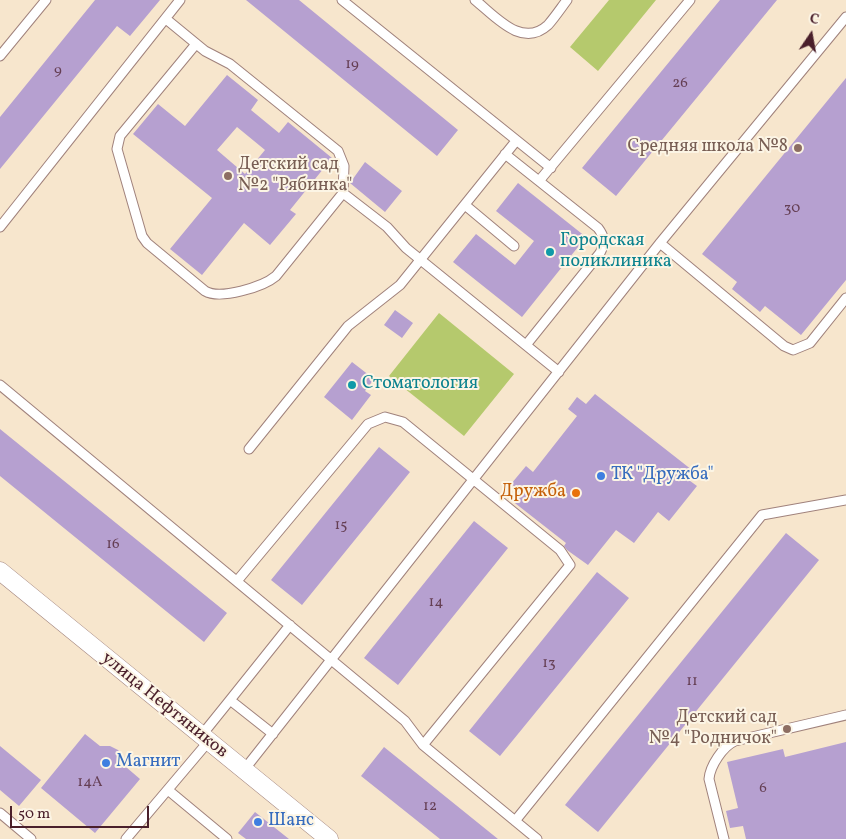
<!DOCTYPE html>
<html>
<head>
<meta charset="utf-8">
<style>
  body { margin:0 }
  #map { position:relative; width:846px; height:839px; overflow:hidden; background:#f7e6cd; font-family:Vollkorn,serif }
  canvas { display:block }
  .north { position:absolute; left:786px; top:10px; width:50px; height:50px; -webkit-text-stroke:4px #fcf5e5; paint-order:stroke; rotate:12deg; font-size:14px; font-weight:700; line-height:20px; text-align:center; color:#4a1f2b }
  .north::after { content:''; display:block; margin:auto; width:18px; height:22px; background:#4a1f2b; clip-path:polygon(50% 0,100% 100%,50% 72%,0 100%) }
  .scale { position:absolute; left:10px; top:806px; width:139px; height:22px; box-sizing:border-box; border:2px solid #4a1f2b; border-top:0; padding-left:6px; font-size:15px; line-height:18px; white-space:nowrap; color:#4a1f2b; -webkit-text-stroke:4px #fcf5e5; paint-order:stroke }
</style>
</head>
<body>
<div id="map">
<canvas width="846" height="839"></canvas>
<div class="north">С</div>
<div class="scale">50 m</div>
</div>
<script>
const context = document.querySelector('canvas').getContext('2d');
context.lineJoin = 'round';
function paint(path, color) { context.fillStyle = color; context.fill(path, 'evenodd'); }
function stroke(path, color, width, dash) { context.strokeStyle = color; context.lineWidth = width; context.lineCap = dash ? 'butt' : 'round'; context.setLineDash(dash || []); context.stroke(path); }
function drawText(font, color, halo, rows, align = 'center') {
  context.font = font + ' Vollkorn,serif'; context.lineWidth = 4; context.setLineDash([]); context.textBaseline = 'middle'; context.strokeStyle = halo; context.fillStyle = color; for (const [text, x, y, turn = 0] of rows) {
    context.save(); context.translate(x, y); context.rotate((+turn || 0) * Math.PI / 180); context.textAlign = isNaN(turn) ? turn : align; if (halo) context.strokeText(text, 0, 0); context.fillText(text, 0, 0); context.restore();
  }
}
paint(new Path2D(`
  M 609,0 L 656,0 L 598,71 L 570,47 Z
  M 439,313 L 514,374 L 464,436 L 389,376 Z`), '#b5c96d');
paint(new Path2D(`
  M 95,0 L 160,0 L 130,36 L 117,26 L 0,169 L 0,117 Z
  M 246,0 L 299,0 L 458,130 L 437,156 Z
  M 720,0 L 777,0 L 616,196 L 582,168 Z
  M 227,75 L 258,100 L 251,110 L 279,133 L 288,122 L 332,158 L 290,210 L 296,214 L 270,245 L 244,223 L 202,275 L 170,249 L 212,198 L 133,134 L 158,104 L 185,126 ZM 237,127 L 265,150 L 245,174 L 217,150 Z
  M 846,78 L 846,280 L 801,335 L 765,306 L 760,312 L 732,289 L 737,282 L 702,254 Z
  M 365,162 L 402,191 L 385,212 L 350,183 Z
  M 518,183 L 586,237 L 522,317 L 453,262 L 476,234 L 515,265 L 534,241 L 496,211 Z
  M 395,310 L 413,323 L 402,338 L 384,325 Z
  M 352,362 L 374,379 L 365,391 L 371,395 L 352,420 L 324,397 Z
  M 595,394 L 692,470 L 686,478 L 697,486 L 669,521 L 658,512 L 634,543 L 616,530 L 588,565 L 567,550 L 564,546 L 566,543 L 511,500 L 519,490 L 511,484 L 526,466 L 533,472 L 577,416 L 568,409 L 577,397 L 586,404 Z
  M 0,429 L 227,613 L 204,642 L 0,476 Z
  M 379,447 L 410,472 L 302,605 L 271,580 Z
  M 474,521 L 508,548 L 398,685 L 364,658 Z
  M 786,533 L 819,560 L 598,832 L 565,805 Z
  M 597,572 L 629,598 L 500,756 L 469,731 Z
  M 85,734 L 100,746 L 110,746 L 118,750 L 124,758 L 126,767 L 140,779 L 95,833 L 41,788 Z
  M 846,742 L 846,839 L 746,839 L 743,826 L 730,828 L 726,811 L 738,808 L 727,762 L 783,749 L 785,757 Z
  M 0,746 L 41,780 L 19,806 L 0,790 Z
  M 384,747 L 498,839 L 440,839 L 361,776 Z
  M 255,812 L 289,839 L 246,839 L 238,833 Z`), '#b6a0d0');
const service = new Path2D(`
  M 342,0 L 551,168
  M 475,0 C 495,16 522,49 548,25 C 555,17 561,8 567,0
  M 166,19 L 205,51 L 230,64 L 338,151 L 344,166 L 343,193 L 276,276 C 263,287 220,300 205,291 L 147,243 L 142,236 L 117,149 L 120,136 L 196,44
  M 0,56 L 46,0
  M 505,154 L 598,228 C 605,237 605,243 600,253 L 526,345
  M 539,181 L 690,0
  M 343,193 L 387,227 L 406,248 L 559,372
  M 465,205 L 514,246
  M 0,227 L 180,0
  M 660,243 L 784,346 L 793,350 L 810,343 L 846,298
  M 0,385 L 405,721 L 423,745 L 537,839
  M 249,449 L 348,326 L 400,285 L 516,141
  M 237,581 L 368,424 L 385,417 L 403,422 L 560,550 L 570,565 L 423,745
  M 273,734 L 230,700 L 290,625
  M 201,736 L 230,700
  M 244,770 L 660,243 L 846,17
  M 168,790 L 227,839
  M 0,813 L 31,839
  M 515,821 L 762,515 L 846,500
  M 126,839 L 208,742
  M 724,839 L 709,779 C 710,766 723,746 735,741 L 846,715`);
const minor = new Path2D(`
  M 0,571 L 329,839`);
stroke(service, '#a0827c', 11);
stroke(minor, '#a0827c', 19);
stroke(service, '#fff', 9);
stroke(minor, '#fff', 18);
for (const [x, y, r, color] of [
  [798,148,5,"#8d6e63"],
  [228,176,5,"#8d6e63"],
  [550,252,5,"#0f9aa8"],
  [352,385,5,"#0f9aa8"],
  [601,476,5,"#3f7fe0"],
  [576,493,5,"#e8710a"],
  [787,729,5,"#8d6e63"],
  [106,763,5,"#3f7fe0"],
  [258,822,5,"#3f7fe0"]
]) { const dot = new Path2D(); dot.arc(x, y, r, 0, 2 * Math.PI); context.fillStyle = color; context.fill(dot); stroke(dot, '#fcf5e5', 2); }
drawText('15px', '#653f54', null, [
  ["19",352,65],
  ["9",58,71],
  ["26",680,84],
  ["30",792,209],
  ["15",341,526],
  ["16",113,545],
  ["14",436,603],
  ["13",549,664],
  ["11",692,682],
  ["14А",90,783],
  ["6",763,789],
  ["12",430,807]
]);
drawText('18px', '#785e54', '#fcf5e5', [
  ["Средняя школа №8",788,148],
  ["Детский сад",238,166,"left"],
  ["№2 \"Рябинка\"",238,187,"left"],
  ["Детский сад",777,719],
  ["№4 \"Родничок\"",777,740]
], 'right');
drawText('18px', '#0d838f', '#fcf5e5', [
  ["Городская",560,242],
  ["поликлиника",560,263],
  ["Стоматология",362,385]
], 'left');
drawText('18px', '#366cbe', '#fcf5e5', [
  ["ТК \"Дружба\"",611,476],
  ["Магнит",116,763],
  ["Шанс",268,822]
], 'left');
drawText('18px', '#c56008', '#fcf5e5', [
  ["Дружба",566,493]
], 'right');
drawText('18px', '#4a1f2b', '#fcf5e5', [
  ["улица Нефтяников",164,706,39]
]);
</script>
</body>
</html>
